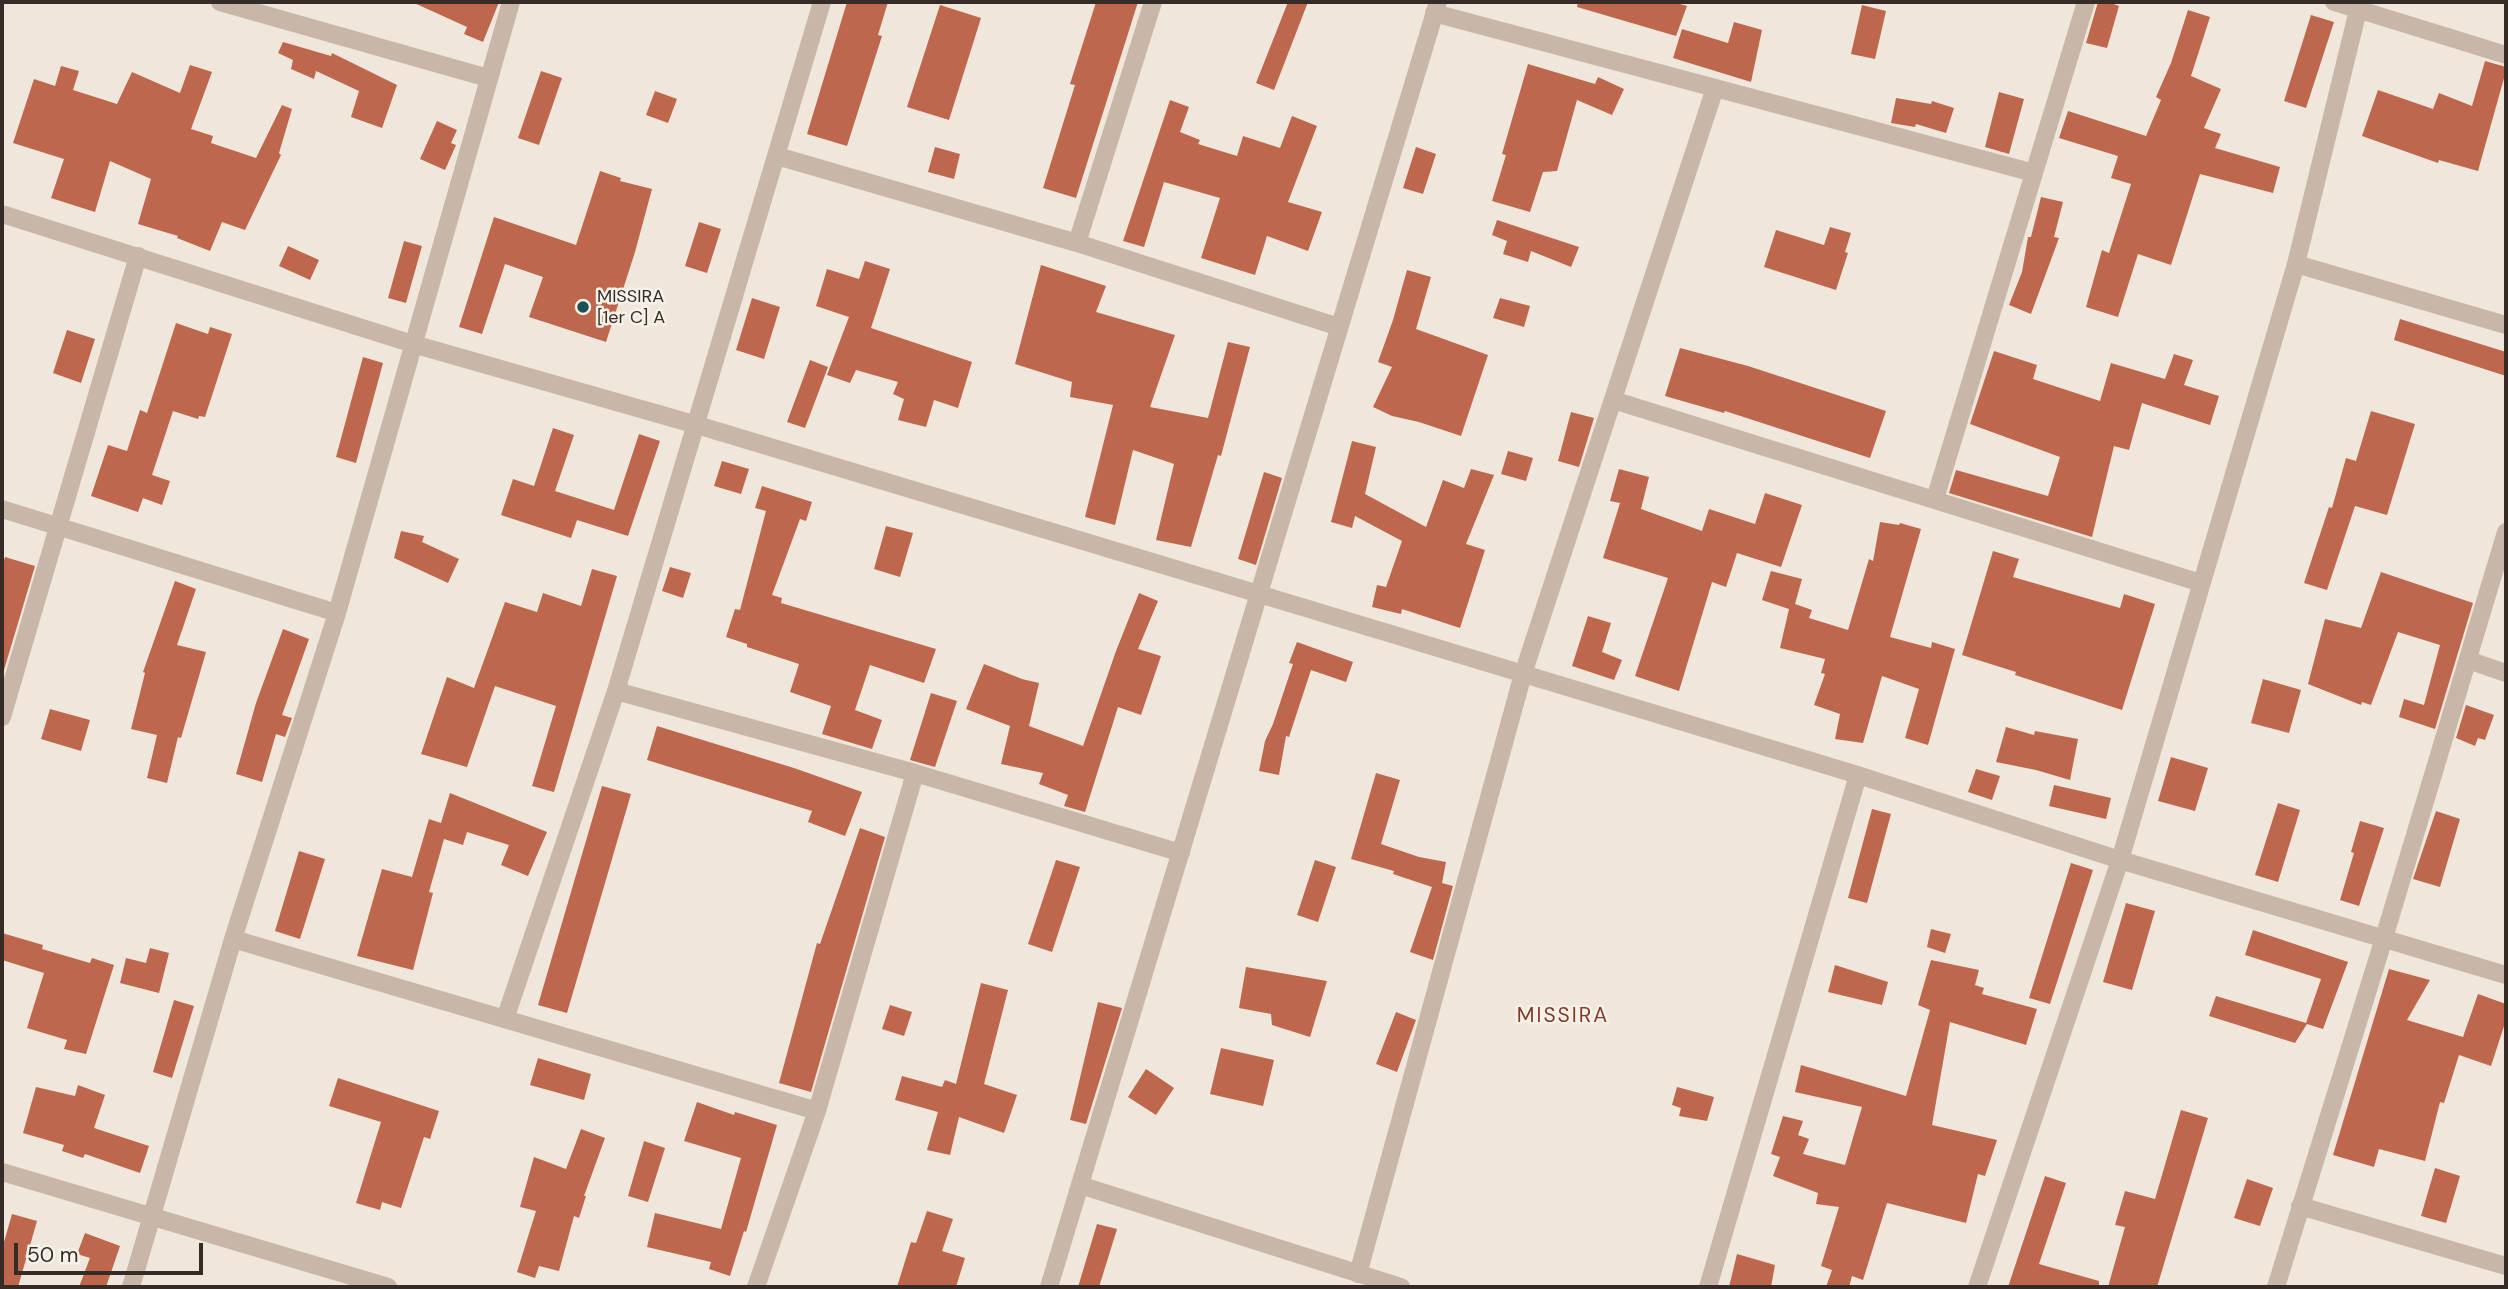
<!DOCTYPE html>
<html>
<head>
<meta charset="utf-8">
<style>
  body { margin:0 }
  #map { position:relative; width:2508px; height:1289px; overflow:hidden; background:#f0e7dc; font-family:"DM Sans",sans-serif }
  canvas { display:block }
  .frame { position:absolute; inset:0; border:4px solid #352c28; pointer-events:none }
  .scale { position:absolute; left:14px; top:1243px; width:189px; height:32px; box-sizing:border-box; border:4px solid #352c28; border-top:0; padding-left:9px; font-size:21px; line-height:24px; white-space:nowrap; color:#352c28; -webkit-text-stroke:5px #f8f1e8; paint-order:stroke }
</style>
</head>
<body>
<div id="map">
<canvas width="2508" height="1289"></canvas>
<div class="frame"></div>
<div class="scale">50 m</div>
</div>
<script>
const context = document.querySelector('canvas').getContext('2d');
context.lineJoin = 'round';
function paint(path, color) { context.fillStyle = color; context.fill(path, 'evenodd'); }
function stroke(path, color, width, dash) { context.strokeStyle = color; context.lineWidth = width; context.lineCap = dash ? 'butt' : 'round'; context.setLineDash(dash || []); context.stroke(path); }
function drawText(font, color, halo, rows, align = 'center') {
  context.font = font + ' "DM Sans",sans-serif'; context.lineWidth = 5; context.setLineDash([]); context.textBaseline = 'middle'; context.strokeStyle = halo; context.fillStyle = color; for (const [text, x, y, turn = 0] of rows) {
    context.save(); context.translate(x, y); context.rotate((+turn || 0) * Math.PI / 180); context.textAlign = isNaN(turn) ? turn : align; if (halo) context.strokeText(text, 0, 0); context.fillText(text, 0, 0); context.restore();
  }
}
paint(new Path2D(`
  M 412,2 L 499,2 L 483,42 L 464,34 L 467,27 Z
  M 847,2 L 888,2 L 878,35 L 882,36 L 847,146 L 807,134 Z
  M 1096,2 L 1138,2 L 1076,198 L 1043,188 L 1075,85 L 1070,84 Z
  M 1288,2 L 1308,2 L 1274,90 L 1256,83 Z
  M 1578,2 L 1673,2 L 1687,6 L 1676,36 L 1577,7 Z
  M 2098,2 L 2108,2 L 2119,6 L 2107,48 L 2086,43 Z
  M 940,5 L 981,18 L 949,120 L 907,107 Z
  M 1862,5 L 1886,11 L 1875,59 L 1851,54 Z
  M 2188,10 L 2210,17 L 2191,76 L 2221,89 L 2204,128 L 2221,134 L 2215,148 L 2280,167 L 2273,193 L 2200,174 L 2171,265 L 2138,254 L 2118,317 L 2086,307 L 2102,250 L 2109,253 L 2131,184 L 2111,178 L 2118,156 L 2059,138 L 2068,111 L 2146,136 L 2161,100 L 2156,97 L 2171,63 Z
  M 2311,15 L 2334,22 L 2306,108 L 2284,101 Z
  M 1734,22 L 1762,30 L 1751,82 L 1673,58 L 1682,29 L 1728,43 Z
  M 283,42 L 331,56 L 332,53 L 397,85 L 382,128 L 351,117 L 359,91 L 316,71 L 314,79 L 291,69 L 293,60 L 278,53 Z
  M 2485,61 L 2506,67 L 2506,71 L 2478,171 L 2439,160 L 2438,163 L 2362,136 L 2378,90 L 2433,109 L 2439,93 L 2472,106 Z
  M 1528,64 L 1595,84 L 1598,77 L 1624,89 L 1612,115 L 1577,100 L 1557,171 L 1543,172 L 1530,212 L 1492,201 L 1506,155 L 1502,154 Z
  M 190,65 L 212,72 L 191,129 L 213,136 L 211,143 L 256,158 L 282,105 L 292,109 L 279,153 L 281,155 L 245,230 L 222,222 L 210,251 L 177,238 L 178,236 L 138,224 L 151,179 L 110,161 L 95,212 L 51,198 L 64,159 L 13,143 L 34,79 L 55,86 L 61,66 L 79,71 L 73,90 L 117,104 L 132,72 L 180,93 Z
  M 541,71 L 562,78 L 539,145 L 518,138 Z
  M 655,91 L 677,99 L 668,123 L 646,115 Z
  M 1999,92 L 2024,99 L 2009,154 L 1985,147 Z
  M 1896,98 L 1931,104 L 1932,101 L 1954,108 L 1946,133 L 1916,124 L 1915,127 L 1891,123 Z
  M 1170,100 L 1189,107 L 1180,132 L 1200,140 L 1198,144 L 1237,156 L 1243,136 L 1280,148 L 1292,116 L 1317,126 L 1288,202 L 1322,212 L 1308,251 L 1267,236 L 1255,275 L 1201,258 L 1220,198 L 1164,182 L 1144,247 L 1123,241 Z
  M 437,121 L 457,130 L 451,143 L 456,145 L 445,170 L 420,159 Z
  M 935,147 L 960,154 L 954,179 L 928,172 Z
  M 1416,147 L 1436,154 L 1423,194 L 1403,188 Z
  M 600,171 L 621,178 L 620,181 L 652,189 L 635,252 L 606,342 L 529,317 L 543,277 L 505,264 L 482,334 L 459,327 L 494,217 L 576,245 Z
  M 2041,197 L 2063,202 L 2054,237 L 2059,238 L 2031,314 L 2009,305 L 2022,272 L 2028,237 L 2031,237 Z
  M 1497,220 L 1579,247 L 1571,267 L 1531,251 L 1528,262 L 1503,254 L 1507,241 L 1492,235 Z
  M 699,222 L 721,229 L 707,273 L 685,266 Z
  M 1830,227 L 1851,233 L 1845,252 L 1848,253 L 1836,290 L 1764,267 L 1776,230 L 1824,245 Z
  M 404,241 L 422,246 L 406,303 L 388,298 Z
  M 288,246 L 319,260 L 310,280 L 279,266 Z
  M 865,261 L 890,269 L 871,328 L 972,362 L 958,408 L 934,400 L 926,427 L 898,420 L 904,399 L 893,394 L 898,382 L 856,370 L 850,383 L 827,375 L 849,317 L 816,306 L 827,269 L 859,279 Z
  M 1041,265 L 1106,286 L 1096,312 L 1175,335 L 1150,407 L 1208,418 L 1228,342 L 1250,347 L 1221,456 L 1218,455 L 1191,547 L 1156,540 L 1174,464 L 1133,450 L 1115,525 L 1085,517 L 1113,405 L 1070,397 L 1072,382 L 1015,364 Z
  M 1407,270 L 1431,277 L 1416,329 L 1488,355 L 1461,436 L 1419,422 L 1392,416 L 1373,407 L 1392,367 L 1378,362 L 1393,320 Z
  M 752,298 L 780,307 L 764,359 L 736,350 Z
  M 1500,298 L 1530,306 L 1524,327 L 1493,318 Z
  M 2400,319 L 2506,352 L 2506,376 L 2394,340 Z
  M 176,323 L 208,334 L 210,327 L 232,334 L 205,417 L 199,416 L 198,419 L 173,411 L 152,475 L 170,481 L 162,505 L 143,498 L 138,512 L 91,496 L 108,445 L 127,451 L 140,410 L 147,413 Z
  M 67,330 L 95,339 L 81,383 L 53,373 Z
  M 1680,348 L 1748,366 L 1886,411 L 1870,458 L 1725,411 L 1724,413 L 1665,396 Z
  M 1994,351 L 2037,365 L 2033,379 L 2100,401 L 2111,363 L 2165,379 L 2174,354 L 2193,360 L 2184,385 L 2219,396 L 2210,425 L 2142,403 L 2129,450 L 2114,446 L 2092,537 L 1949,493 L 1956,470 L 2048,496 L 2060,457 L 1970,424 Z
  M 363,357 L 383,363 L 356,463 L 336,457 Z
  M 810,360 L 828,367 L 805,428 L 787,422 Z
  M 2371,411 L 2415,424 L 2387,515 L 2355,506 L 2327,590 L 2304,583 L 2329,507 L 2332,508 L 2346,458 L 2356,461 Z
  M 1571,412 L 1594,418 L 1579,467 L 1558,461 Z
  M 553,428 L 574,435 L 555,491 L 614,510 L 639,434 L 660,441 L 628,536 L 577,520 L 571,538 L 501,515 L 513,479 L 534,486 Z
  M 1352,441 L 1376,447 L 1365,494 L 1426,527 L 1443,480 L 1464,488 L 1471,469 L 1494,475 L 1466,544 L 1485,550 L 1460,628 L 1402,609 L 1401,614 L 1372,607 L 1377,585 L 1386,587 L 1402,541 L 1355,516 L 1352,528 L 1331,522 Z
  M 1508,451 L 1533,458 L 1526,481 L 1501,474 Z
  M 722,461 L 749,469 L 741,494 L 714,486 Z
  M 1619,469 L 1649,477 L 1641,509 L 1702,531 L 1709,509 L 1755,524 L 1765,493 L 1802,505 L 1781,567 L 1737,553 L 1726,587 L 1712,582 L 1679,691 L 1635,676 L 1668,578 L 1603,558 L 1620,503 L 1610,501 Z
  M 1264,472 L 1282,478 L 1256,565 L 1238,559 Z
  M 762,486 L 812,502 L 806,521 L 800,519 L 772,595 L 782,598 L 781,603 L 936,649 L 924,683 L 870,665 L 855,710 L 882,720 L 872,749 L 822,734 L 831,706 L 790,692 L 799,664 L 747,647 L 747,644 L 726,637 L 735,609 L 740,610 L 766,511 L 755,508 Z
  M 1880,522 L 1899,525 L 1900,523 L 1921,529 L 1890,637 L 1931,648 L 1932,642 L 1955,649 L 1928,745 L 1905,738 L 1919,689 L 1882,676 L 1863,743 L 1835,739 L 1840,714 L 1814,705 L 1825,674 L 1821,673 L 1825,659 L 1780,648 L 1789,609 L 1762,600 L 1771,571 L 1802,579 L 1795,604 L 1812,610 L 1809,618 L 1848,630 L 1869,559 L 1873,561 Z
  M 886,526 L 913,533 L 900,577 L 874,569 Z
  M 401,531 L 424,536 L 422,542 L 459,559 L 448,583 L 394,558 Z
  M 1993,551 L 2019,559 L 2013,577 L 2120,608 L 2124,594 L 2155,604 L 2122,710 L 2015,675 L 2016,672 L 1962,655 Z
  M 5,557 L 35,566 L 4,670 L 2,669 L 2,567 Z
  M 670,567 L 691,573 L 683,598 L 662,591 Z
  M 592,569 L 617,576 L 554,792 L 532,786 L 556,706 L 495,686 L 467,767 L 421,754 L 447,677 L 474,688 L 505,602 L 537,612 L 543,593 L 581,606 Z
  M 2381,572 L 2473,603 L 2435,729 L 2399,717 L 2404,699 L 2424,705 L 2440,645 L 2398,632 L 2371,705 L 2362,702 L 2361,705 L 2308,684 L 2325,619 L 2361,628 Z
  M 175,581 L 196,589 L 177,645 L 206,652 L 181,738 L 178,737 L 167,783 L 147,778 L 157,735 L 131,729 L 145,673 L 143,672 Z
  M 1139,593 L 1158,601 L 1138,649 L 1161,656 L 1141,715 L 1118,707 L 1085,812 L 1064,806 L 1068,795 L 1039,784 L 1043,773 L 1001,764 L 1010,726 L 966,709 L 984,664 L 1022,679 L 1039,683 L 1029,726 L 1083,746 L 1116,651 Z
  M 1588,616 L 1611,623 L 1602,652 L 1622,660 L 1614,680 L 1572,666 Z
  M 283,629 L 309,639 L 282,715 L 292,718 L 285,737 L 276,734 L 262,782 L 236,774 L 256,703 Z
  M 1297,642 L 1353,662 L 1346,682 L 1311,670 L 1289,737 L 1286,736 L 1279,775 L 1259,771 L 1265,741 L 1273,724 L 1293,664 L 1289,663 Z
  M 2263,679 L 2301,690 L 2289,733 L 2251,723 Z
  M 931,693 L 957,701 L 935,767 L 910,760 Z
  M 2466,705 L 2494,715 L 2485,740 L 2478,738 L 2475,746 L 2456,738 Z
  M 50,709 L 90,720 L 81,751 L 41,739 Z
  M 657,726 L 794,768 L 862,792 L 845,836 L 808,822 L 812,811 L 647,760 Z
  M 2006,727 L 2034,735 L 2035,731 L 2078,739 L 2070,780 L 2036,770 L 1996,762 Z
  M 2171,757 L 2208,768 L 2195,811 L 2158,801 Z
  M 1976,769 L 2000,776 L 1992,800 L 1968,792 Z
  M 1376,773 L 1400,780 L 1381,844 L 1419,857 L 1446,862 L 1442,883 L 1453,886 L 1433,960 L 1410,952 L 1432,887 L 1393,874 L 1394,871 L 1351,859 Z
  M 2054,785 L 2111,798 L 2106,819 L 2049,806 Z
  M 602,786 L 631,794 L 567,1013 L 538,1005 Z
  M 450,793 L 547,832 L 528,876 L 501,865 L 509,845 L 467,832 L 463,845 L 444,839 L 429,892 L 433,893 L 413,970 L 357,956 L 382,869 L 412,877 L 429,819 L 441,823 Z
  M 2278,803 L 2300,810 L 2278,882 L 2255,875 Z
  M 1872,809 L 1891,814 L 1867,903 L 1848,898 Z
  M 2436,811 L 2460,819 L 2440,887 L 2413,879 Z
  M 2360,821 L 2384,828 L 2359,906 L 2340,900 L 2354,853 L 2351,852 Z
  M 860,828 L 885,837 L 811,1092 L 779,1083 L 817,943 L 820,944 Z
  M 299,851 L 325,859 L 300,939 L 275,931 Z
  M 1056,860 L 1080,867 L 1052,952 L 1028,944 Z
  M 1315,860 L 1336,867 L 1318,922 L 1297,915 Z
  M 2071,863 L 2093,870 L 2050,1004 L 2029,998 Z
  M 2126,903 L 2155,911 L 2132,990 L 2103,982 Z
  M 1931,929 L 1951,934 L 1945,953 L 1927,947 Z
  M 2253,930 L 2348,962 L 2323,1029 L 2307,1024 L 2295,1043 L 2209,1016 L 2216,996 L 2306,1023 L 2321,979 L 2245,955 Z
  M 2,933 L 43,945 L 42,949 L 90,963 L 92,958 L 114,965 L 86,1054 L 64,1049 L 67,1040 L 27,1028 L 44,973 L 2,960 Z
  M 150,948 L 169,953 L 159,993 L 120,983 L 126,958 L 146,963 Z
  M 1931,960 L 1979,970 L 1975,985 L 1984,988 L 1982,994 L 2037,1009 L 2026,1045 L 1950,1022 L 1932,1125 L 1997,1140 L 1985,1176 L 1978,1174 L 1966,1223 L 1887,1203 L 1863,1280 L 1852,1276 L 1849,1287 L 1826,1287 L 1832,1270 L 1821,1266 L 1839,1207 L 1816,1204 L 1818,1193 L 1773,1176 L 1780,1157 L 1771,1154 L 1783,1116 L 1803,1121 L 1798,1135 L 1809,1139 L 1803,1154 L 1845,1165 L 1862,1107 L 1795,1092 L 1801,1065 L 1906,1096 L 1930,1010 L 1918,1005 Z
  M 1835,965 L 1888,982 L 1882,1005 L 1828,992 Z
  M 1246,967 L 1327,981 L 1310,1037 L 1272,1025 L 1271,1014 L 1239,1008 Z
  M 2389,969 L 2430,980 L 2407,1020 L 2463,1037 L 2478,994 L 2506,1004 L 2506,1020 L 2491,1066 L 2459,1055 L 2444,1103 L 2440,1102 L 2425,1161 L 2379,1149 L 2374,1167 L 2333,1155 Z
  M 981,983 L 1008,990 L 984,1084 L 1017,1095 L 1004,1133 L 959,1117 L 950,1155 L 927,1150 L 938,1112 L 895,1100 L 902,1076 L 942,1087 L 945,1080 L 956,1084 Z
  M 174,1000 L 194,1006 L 172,1078 L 153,1072 Z
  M 1098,1002 L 1122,1008 L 1086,1124 L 1070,1120 Z
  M 890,1005 L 912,1012 L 904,1036 L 882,1029 Z
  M 1396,1012 L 1416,1020 L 1397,1072 L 1376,1064 Z
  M 1221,1048 L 1274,1060 L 1263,1106 L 1210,1094 Z
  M 538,1058 L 591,1074 L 584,1100 L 530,1085 Z
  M 1146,1069 L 1174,1088 L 1156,1115 L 1128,1097 Z
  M 338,1078 L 439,1111 L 430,1139 L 424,1137 L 401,1208 L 382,1202 L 380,1210 L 356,1203 L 381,1122 L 329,1106 Z
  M 78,1085 L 105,1095 L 94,1128 L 149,1146 L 140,1173 L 85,1154 L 83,1158 L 62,1151 L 64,1145 L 23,1133 L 36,1087 L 75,1096 Z
  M 1677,1087 L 1714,1097 L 1707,1121 L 1679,1116 L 1681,1108 L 1672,1105 Z
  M 697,1102 L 734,1115 L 735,1112 L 777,1125 L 746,1232 L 744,1231 L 730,1276 L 709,1269 L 711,1262 L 647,1247 L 655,1213 L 721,1229 L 741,1158 L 684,1141 Z
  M 2181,1110 L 2208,1118 L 2157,1287 L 2108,1287 L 2125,1227 L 2115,1225 L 2125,1191 L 2155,1199 Z
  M 581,1129 L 605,1138 L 584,1196 L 586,1196 L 579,1218 L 574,1216 L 559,1271 L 539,1266 L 535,1278 L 517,1272 L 536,1211 L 520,1207 L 534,1157 L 566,1169 Z
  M 644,1141 L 665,1148 L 648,1202 L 628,1196 Z
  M 2435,1168 L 2460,1176 L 2446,1223 L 2421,1216 Z
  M 2045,1176 L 2066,1183 L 2039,1264 L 2099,1281 L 2099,1287 L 2008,1287 Z
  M 2247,1179 L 2273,1188 L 2260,1226 L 2234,1218 Z
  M 927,1211 L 953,1219 L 942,1251 L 965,1258 L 956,1287 L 897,1287 L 911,1242 L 916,1243 Z
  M 12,1214 L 37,1221 L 18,1287 L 2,1287 L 2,1249 Z
  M 1097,1224 L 1117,1229 L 1099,1287 L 1078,1287 Z
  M 85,1233 L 120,1246 L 106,1287 L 79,1287 L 90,1258 L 77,1254 Z
  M 1737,1254 L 1775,1265 L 1771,1287 L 1729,1287 Z`), '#be674d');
stroke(new Path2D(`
  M 220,2 L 488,78
  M 2334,2 L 2506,55
  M 1434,13 L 2034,173
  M 777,156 L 1077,243 L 1339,327
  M 2,214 L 413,344 L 697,425 L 1259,594 L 1858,775 L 2120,860 L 2506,975
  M 1077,243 L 1153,2
  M 2296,264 L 2506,325
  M 1613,400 L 2201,583
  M 1935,499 L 2086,2
  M 2,509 L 337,613
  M 2468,660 L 2506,673
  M 616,691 L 915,773 L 1181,853
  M 2,717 L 138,256
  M 233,939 L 817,1111
  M 505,1019 L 616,691 L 822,2
  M 2,1172 L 388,1287
  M 1080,1185 L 1401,1287
  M 2300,1206 L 2506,1266
  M 1358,1274 L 1523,674 L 1715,88
  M 131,1287 L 233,939 L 337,613 L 511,2
  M 756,1287 L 817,1111 L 915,773
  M 1049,1287 L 1438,2
  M 1708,1287 L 1858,775
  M 1977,1287 L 2120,860 L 2296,264 L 2360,2
  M 2276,1287 L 2384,938 L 2506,532`), '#c8b7a9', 18);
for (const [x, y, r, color] of [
  [583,307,7,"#215154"]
]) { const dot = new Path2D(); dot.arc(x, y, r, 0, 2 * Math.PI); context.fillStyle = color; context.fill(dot); stroke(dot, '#f8f1e8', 2.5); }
drawText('18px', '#352c28', '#f8f1e8', [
  ["MISSIRA",597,297],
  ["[1er C] A",597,318]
], 'left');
context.letterSpacing = '2px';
drawText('21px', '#7f3b27', '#f8f1e8', [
  ["MISSIRA",1563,1016]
]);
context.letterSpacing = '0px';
</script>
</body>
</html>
